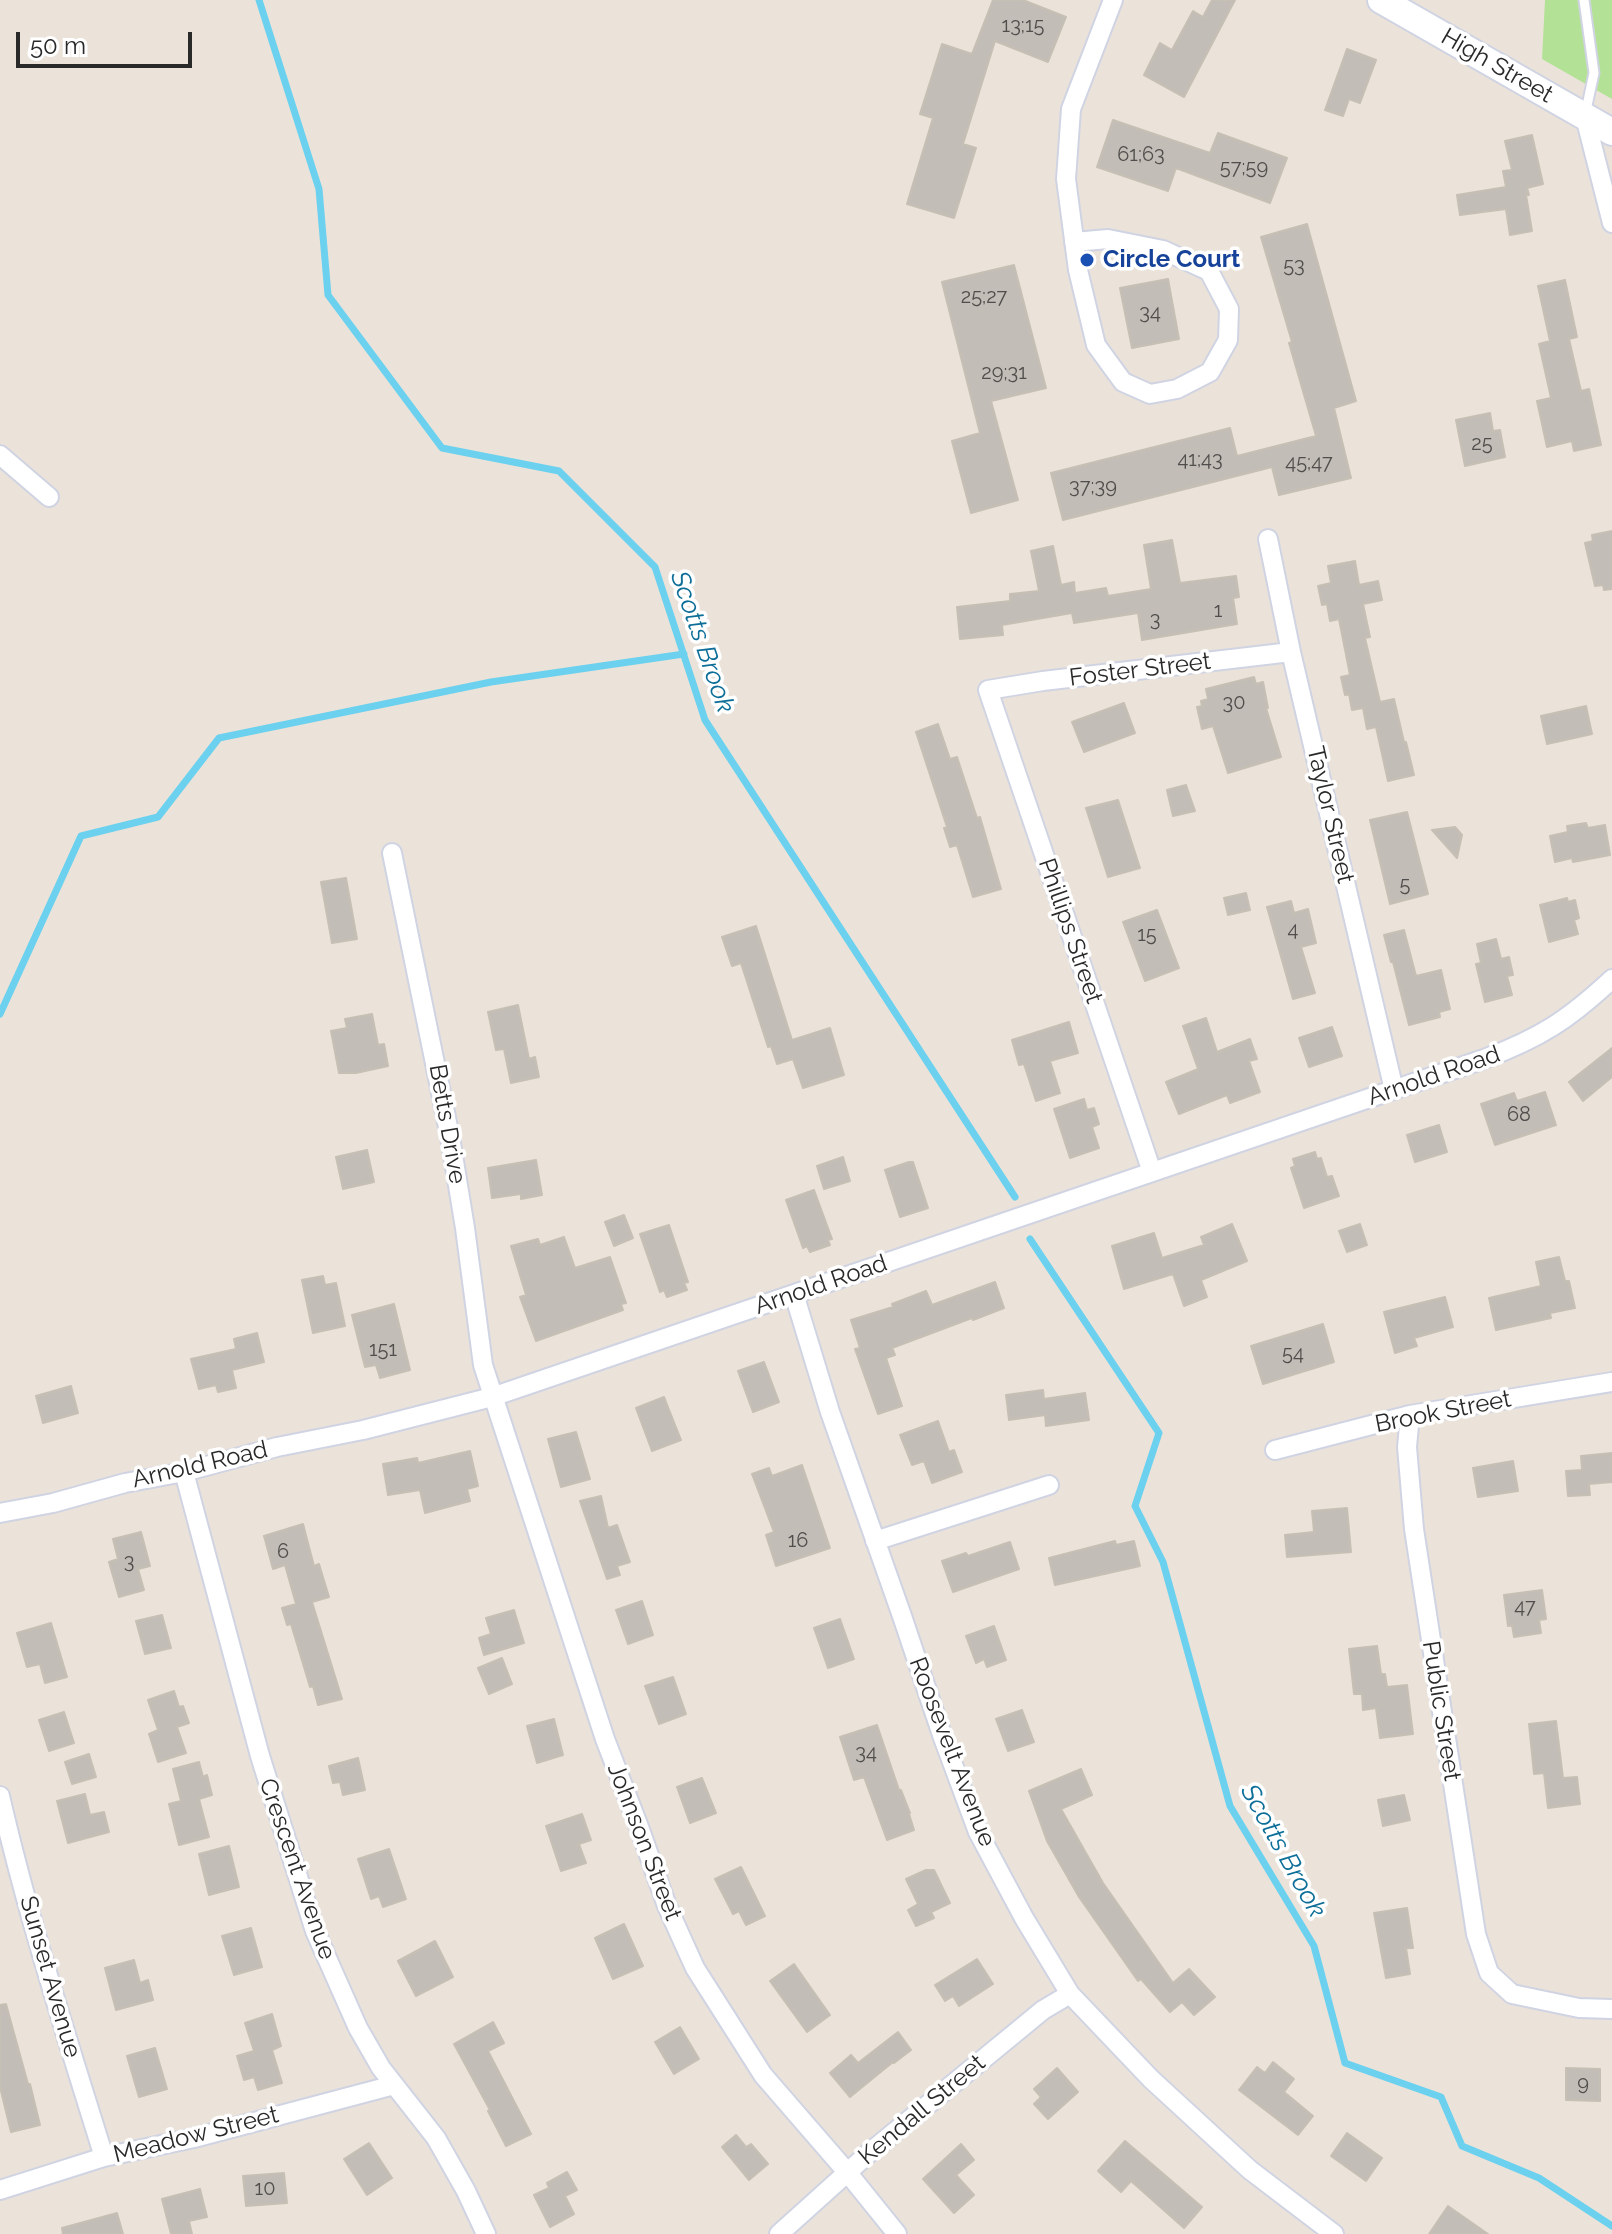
<!DOCTYPE html>
<html>
<head>
<meta charset="utf-8">
<style>
  body { margin:0 }
  #map { position:relative; width:1612px; height:2234px; overflow:hidden; background:#ebe3da; font-family:Raleway,sans-serif }
  canvas { display:block }
  .scale { position:absolute; left:16px; top:32px; width:176px; height:36px; box-sizing:border-box; border:4px solid #292929; border-top:0; padding-left:10px; font-size:24px; line-height:28px; white-space:nowrap; color:#292929; -webkit-text-stroke:6px #fff; paint-order:stroke }
</style>
</head>
<body>
<div id="map">
<canvas width="1612" height="2234"></canvas>
<div class="scale">50 m</div>
</div>
<script>
const context = document.querySelector('canvas').getContext('2d');
context.lineJoin = 'round';
function paint(path, color) { context.fillStyle = color; context.fill(path, 'evenodd'); }
function stroke(path, color, width, dash) { context.strokeStyle = color; context.lineWidth = width; context.lineCap = dash ? 'butt' : 'round'; context.setLineDash(dash || []); context.stroke(path); }
function drawText(font, color, halo, rows, align = 'center') {
  context.font = font + ' Raleway,sans-serif'; context.lineWidth = 7; context.setLineDash([]); context.textBaseline = 'middle'; context.strokeStyle = halo; context.fillStyle = color; for (const [text, x, y, turn = 0] of rows) {
    context.save(); context.translate(x, y); context.rotate((+turn || 0) * Math.PI / 180); context.textAlign = isNaN(turn) ? turn : align; if (halo) context.strokeText(text, 0, 0); context.fillText(text, 0, 0); context.restore();
  }
}
paint(new Path2D(`
  M 1545,0 L 1612,0 L 1612,99 L 1542,59 Z`), '#b3e296');
stroke(new Path2D(`
  M 259,0 L 319,189 L 328,295 L 442,448 L 559,471 L 655,567 L 705,720 L 1015,1197
  M 0,1014 L 81,836 L 158,817 L 219,738 L 491,682 L 684,654
  M 1030,1239 L 1159,1433 L 1135,1506 L 1163,1562 L 1230,1806 L 1314,1946 L 1345,2063 L 1441,2097 L 1462,2146 L 1539,2178 L 1612,2226`), '#6cd1ee', 7);
const building = new Path2D(`
  M 993,0 L 1023,0 L 1066,17 L 1048,62 L 995,41 L 963,144 L 976,148 L 954,218 L 907,204 L 933,118 L 920,114 L 942,44 L 972,54 Z
  M 1212,0 L 1235,0 L 1184,97 L 1144,75 L 1160,43 L 1172,50 L 1193,11 L 1203,17 Z
  M 1347,49 L 1376,60 L 1360,103 L 1349,99 L 1343,116 L 1325,110 Z
  M 1113,120 L 1210,153 L 1218,133 L 1287,158 L 1270,203 L 1176,168 L 1168,191 L 1097,167 Z
  M 1532,135 L 1543,184 L 1527,188 L 1529,195 L 1526,195 L 1532,231 L 1510,235 L 1506,209 L 1460,215 L 1457,195 L 1506,187 L 1503,171 L 1512,170 L 1505,141 Z
  M 1307,224 L 1356,401 L 1334,408 L 1351,478 L 1279,495 L 1272,467 L 1063,520 L 1051,473 L 1230,428 L 1237,456 L 1316,436 L 1289,343 L 1292,342 L 1261,237 Z
  M 1014,265 L 1046,388 L 991,401 L 1018,500 L 971,513 L 952,441 L 980,433 L 942,282 Z
  M 1168,279 L 1179,339 L 1132,348 L 1120,288 Z
  M 1565,280 L 1577,337 L 1569,339 L 1581,391 L 1589,389 L 1601,445 L 1574,451 L 1572,441 L 1547,447 L 1537,401 L 1551,398 L 1539,344 L 1550,341 L 1538,286 Z
  M 1490,413 L 1493,431 L 1500,430 L 1505,457 L 1465,466 L 1456,420 Z
  M 1612,531 L 1612,589 L 1604,590 L 1603,585 L 1595,586 L 1585,543 L 1593,541 L 1592,535 Z
  M 1172,540 L 1180,583 L 1236,576 L 1239,597 L 1233,598 L 1237,624 L 1142,640 L 1138,613 L 1074,623 L 1072,613 L 1002,625 L 1003,635 L 960,639 L 957,607 L 1010,601 L 1010,594 L 1039,591 L 1031,551 L 1053,546 L 1061,585 L 1074,582 L 1075,593 L 1106,588 L 1108,596 L 1151,589 L 1144,545 Z
  M 1355,561 L 1359,585 L 1378,581 L 1382,600 L 1363,604 L 1370,637 L 1365,638 L 1380,702 L 1394,699 L 1404,742 L 1406,742 L 1414,775 L 1388,781 L 1376,727 L 1367,729 L 1363,708 L 1352,710 L 1349,694 L 1345,695 L 1341,677 L 1350,675 L 1339,619 L 1330,621 L 1327,604 L 1322,605 L 1318,586 L 1331,583 L 1328,566 Z
  M 1254,677 L 1256,684 L 1263,682 L 1268,708 L 1266,708 L 1281,757 L 1228,773 L 1213,726 L 1202,729 L 1197,707 L 1202,706 L 1201,701 L 1208,699 L 1206,689 Z
  M 1124,703 L 1135,733 L 1084,752 L 1072,722 Z
  M 1586,706 L 1592,734 L 1547,744 L 1541,716 Z
  M 938,724 L 950,759 L 957,757 L 977,818 L 980,817 L 1001,889 L 973,897 L 957,845 L 950,847 L 944,828 L 947,827 L 916,732 Z
  M 1186,785 L 1195,811 L 1173,816 L 1167,790 Z
  M 1118,800 L 1140,868 L 1108,877 L 1086,808 Z
  M 1407,812 L 1428,894 L 1390,904 L 1370,820 Z
  M 1586,823 L 1588,828 L 1605,825 L 1610,855 L 1573,862 L 1572,858 L 1555,862 L 1550,836 L 1568,832 L 1567,826 Z
  M 1455,827 L 1462,835 L 1457,858 L 1432,830 Z
  M 346,878 L 357,939 L 332,943 L 321,882 Z
  M 1246,893 L 1250,910 L 1228,915 L 1224,898 Z
  M 1567,898 L 1568,902 L 1575,900 L 1579,918 L 1574,920 L 1578,934 L 1549,942 L 1540,905 Z
  M 1291,901 L 1294,913 L 1308,909 L 1316,943 L 1301,947 L 1315,993 L 1293,999 L 1267,907 Z
  M 1157,910 L 1179,968 L 1145,981 L 1123,922 Z
  M 756,926 L 792,1040 L 830,1028 L 844,1075 L 803,1088 L 793,1059 L 777,1064 L 771,1046 L 768,1047 L 741,963 L 732,966 L 722,937 Z
  M 1404,930 L 1416,976 L 1441,970 L 1450,1009 L 1439,1012 L 1440,1017 L 1409,1025 L 1393,962 L 1391,962 L 1384,935 Z
  M 1496,939 L 1501,959 L 1509,957 L 1513,975 L 1507,976 L 1512,995 L 1485,1002 L 1476,964 L 1481,963 L 1477,944 Z
  M 518,1005 L 529,1059 L 535,1057 L 539,1077 L 511,1083 L 504,1049 L 496,1050 L 488,1012 Z
  M 372,1014 L 378,1045 L 384,1044 L 388,1066 L 356,1073 L 339,1073 L 331,1031 L 347,1028 L 345,1019 Z
  M 1206,1018 L 1217,1052 L 1250,1039 L 1257,1059 L 1249,1061 L 1260,1092 L 1230,1103 L 1227,1095 L 1179,1114 L 1166,1082 L 1198,1069 L 1183,1026 Z
  M 1069,1022 L 1078,1053 L 1050,1061 L 1060,1093 L 1036,1101 L 1024,1064 L 1019,1065 L 1012,1040 Z
  M 1332,1027 L 1342,1056 L 1309,1067 L 1299,1038 Z
  M 1612,1048 L 1612,1077 L 1583,1101 L 1569,1082 Z
  M 1545,1092 L 1556,1125 L 1495,1145 L 1481,1104 L 1514,1093 L 1517,1101 Z
  M 1084,1099 L 1087,1110 L 1094,1108 L 1099,1124 L 1092,1127 L 1099,1148 L 1070,1158 L 1054,1109 Z
  M 1439,1125 L 1447,1152 L 1415,1162 L 1407,1135 Z
  M 367,1150 L 374,1182 L 343,1189 L 336,1157 Z
  M 1315,1152 L 1317,1159 L 1321,1158 L 1327,1177 L 1332,1176 L 1339,1196 L 1304,1208 L 1291,1168 L 1295,1166 L 1293,1159 Z
  M 843,1157 L 850,1181 L 824,1189 L 817,1166 Z
  M 536,1160 L 542,1195 L 521,1199 L 521,1194 L 492,1198 L 488,1168 Z
  M 909,1162 L 913,1162 L 928,1208 L 900,1217 L 885,1170 Z
  M 814,1190 L 832,1239 L 828,1240 L 830,1245 L 810,1252 L 807,1246 L 803,1248 L 786,1200 Z
  M 624,1215 L 633,1238 L 614,1246 L 605,1222 Z
  M 1232,1224 L 1247,1261 L 1201,1280 L 1207,1297 L 1184,1306 L 1173,1274 L 1124,1289 L 1112,1246 L 1154,1233 L 1162,1258 L 1204,1245 L 1201,1237 Z
  M 1360,1224 L 1367,1245 L 1347,1252 L 1339,1231 Z
  M 669,1225 L 688,1282 L 684,1283 L 687,1290 L 667,1297 L 664,1290 L 660,1292 L 640,1234 Z
  M 564,1237 L 575,1268 L 610,1257 L 626,1303 L 621,1304 L 623,1310 L 536,1341 L 520,1297 L 526,1295 L 511,1246 L 538,1239 L 540,1245 Z
  M 1559,1257 L 1565,1281 L 1569,1281 L 1575,1308 L 1550,1313 L 1551,1318 L 1496,1330 L 1489,1298 L 1541,1286 L 1536,1262 Z
  M 323,1276 L 325,1285 L 336,1283 L 345,1326 L 313,1333 L 302,1280 Z
  M 995,1282 L 1004,1308 L 973,1320 L 972,1318 L 892,1348 L 895,1355 L 886,1358 L 902,1406 L 878,1414 L 855,1349 L 860,1348 L 851,1320 L 893,1307 L 892,1304 L 926,1291 L 932,1305 Z
  M 1445,1297 L 1453,1327 L 1414,1338 L 1417,1346 L 1395,1353 L 1384,1312 Z
  M 394,1304 L 410,1370 L 380,1378 L 376,1365 L 365,1367 L 352,1315 Z
  M 1323,1324 L 1334,1362 L 1263,1384 L 1251,1346 Z
  M 257,1333 L 264,1362 L 232,1370 L 236,1388 L 218,1392 L 216,1385 L 199,1389 L 191,1359 L 236,1349 L 234,1339 Z
  M 764,1362 L 779,1402 L 753,1412 L 738,1371 Z
  M 71,1386 L 78,1413 L 43,1423 L 36,1396 Z
  M 1043,1390 L 1044,1399 L 1085,1393 L 1089,1420 L 1046,1426 L 1045,1415 L 1009,1420 L 1006,1395 Z
  M 664,1397 L 681,1440 L 652,1451 L 636,1408 Z
  M 938,1421 L 949,1452 L 954,1450 L 962,1472 L 932,1483 L 924,1461 L 912,1465 L 900,1435 Z
  M 576,1432 L 590,1479 L 561,1487 L 548,1439 Z
  M 470,1451 L 478,1486 L 467,1489 L 470,1501 L 425,1513 L 420,1490 L 388,1495 L 383,1464 L 417,1458 L 418,1463 Z
  M 1612,1453 L 1612,1482 L 1589,1484 L 1590,1495 L 1568,1496 L 1566,1471 L 1582,1470 L 1581,1456 Z
  M 1513,1461 L 1518,1491 L 1478,1497 L 1473,1468 Z
  M 802,1465 L 830,1548 L 776,1566 L 766,1535 L 774,1532 L 752,1474 L 769,1468 L 772,1476 Z
  M 601,1496 L 608,1528 L 617,1525 L 630,1562 L 617,1566 L 620,1575 L 607,1579 L 580,1501 Z
  M 1347,1508 L 1351,1552 L 1287,1557 L 1285,1535 L 1314,1532 L 1312,1511 Z
  M 303,1524 L 314,1566 L 319,1564 L 329,1597 L 312,1602 L 342,1699 L 318,1705 L 313,1686 L 310,1687 L 291,1624 L 287,1625 L 282,1608 L 296,1604 L 285,1565 L 273,1569 L 264,1536 Z
  M 141,1532 L 150,1566 L 138,1569 L 144,1590 L 119,1597 L 109,1562 L 118,1559 L 113,1539 Z
  M 1115,1541 L 1116,1545 L 1134,1541 L 1140,1566 L 1055,1585 L 1049,1558 Z
  M 1010,1542 L 1019,1569 L 953,1592 L 942,1561 L 966,1553 L 968,1556 Z
  M 1542,1590 L 1546,1619 L 1539,1620 L 1541,1633 L 1514,1637 L 1512,1625 L 1508,1626 L 1504,1595 Z
  M 642,1601 L 653,1635 L 628,1644 L 616,1610 Z
  M 514,1610 L 524,1643 L 484,1655 L 479,1638 L 491,1634 L 486,1618 Z
  M 162,1615 L 171,1648 L 145,1654 L 136,1621 Z
  M 840,1619 L 854,1659 L 828,1668 L 814,1628 Z
  M 51,1623 L 67,1677 L 45,1683 L 40,1664 L 27,1667 L 17,1633 Z
  M 994,1626 L 1006,1660 L 987,1667 L 984,1659 L 976,1663 L 966,1636 Z
  M 1377,1646 L 1381,1674 L 1385,1674 L 1387,1687 L 1407,1685 L 1413,1734 L 1380,1738 L 1376,1708 L 1363,1710 L 1362,1694 L 1354,1694 L 1349,1649 Z
  M 502,1658 L 512,1684 L 489,1694 L 478,1668 Z
  M 673,1677 L 686,1714 L 659,1724 L 645,1686 Z
  M 174,1691 L 179,1707 L 183,1706 L 189,1723 L 177,1727 L 186,1753 L 158,1762 L 149,1734 L 158,1730 L 148,1700 Z
  M 1022,1710 L 1034,1742 L 1008,1751 L 996,1719 Z
  M 64,1712 L 74,1743 L 49,1751 L 39,1720 Z
  M 554,1719 L 563,1755 L 537,1763 L 527,1726 Z
  M 1556,1721 L 1563,1778 L 1577,1777 L 1580,1804 L 1548,1808 L 1544,1773 L 1534,1774 L 1529,1724 Z
  M 877,1725 L 899,1790 L 901,1790 L 910,1813 L 909,1814 L 914,1830 L 887,1840 L 864,1777 L 854,1780 L 840,1737 Z
  M 89,1754 L 96,1777 L 72,1784 L 65,1762 Z
  M 358,1758 L 365,1790 L 343,1795 L 340,1782 L 333,1783 L 329,1766 Z
  M 199,1762 L 203,1777 L 207,1775 L 212,1795 L 199,1799 L 209,1837 L 179,1845 L 169,1804 L 181,1801 L 173,1769 Z
  M 1081,1769 L 1092,1795 L 1061,1809 L 1103,1883 L 1173,1983 L 1189,1969 L 1215,1997 L 1194,2015 L 1182,2002 L 1170,2012 L 1141,1979 L 1138,1981 L 1079,1897 L 1047,1841 L 1029,1791 Z
  M 702,1778 L 716,1813 L 690,1823 L 677,1787 Z
  M 85,1794 L 90,1815 L 104,1812 L 109,1832 L 68,1843 L 57,1801 Z
  M 1404,1795 L 1410,1820 L 1383,1826 L 1378,1800 Z
  M 582,1814 L 591,1840 L 579,1844 L 586,1863 L 561,1871 L 546,1826 Z
  M 229,1846 L 239,1887 L 209,1895 L 199,1854 Z
  M 389,1849 L 406,1899 L 383,1907 L 379,1896 L 371,1899 L 358,1859 Z
  M 741,1867 L 765,1916 L 746,1925 L 739,1911 L 733,1914 L 715,1879 Z
  M 926,1870 L 934,1870 L 950,1903 L 931,1912 L 934,1918 L 916,1926 L 908,1910 L 918,1904 L 906,1879 Z
  M 1407,1908 L 1413,1948 L 1406,1948 L 1410,1974 L 1386,1978 L 1374,1913 Z
  M 624,1924 L 643,1966 L 613,1979 L 595,1938 Z
  M 251,1928 L 262,1967 L 234,1975 L 222,1936 Z
  M 435,1941 L 453,1977 L 416,1996 L 398,1961 Z
  M 977,1959 L 993,1984 L 959,2006 L 953,1996 L 945,2001 L 935,1985 Z
  M 134,1960 L 140,1983 L 148,1980 L 153,2000 L 116,2010 L 105,1968 Z
  M 794,1964 L 830,2015 L 807,2032 L 770,1981 Z
  M 6,2004 L 28,2084 L 30,2084 L 40,2125 L 11,2132 L 0,2087 L 0,2005 Z
  M 272,2014 L 281,2046 L 272,2050 L 282,2083 L 258,2090 L 254,2077 L 244,2080 L 237,2056 L 254,2051 L 245,2023 Z
  M 493,2022 L 504,2043 L 488,2051 L 531,2134 L 506,2146 L 488,2111 L 490,2110 L 454,2044 Z
  M 680,2027 L 699,2059 L 674,2074 L 655,2042 Z
  M 898,2032 L 911,2050 L 894,2063 L 893,2062 L 850,2097 L 830,2073 L 851,2055 L 858,2063 Z
  M 155,2048 L 167,2089 L 139,2097 L 127,2056 Z
  M 1273,2062 L 1294,2079 L 1284,2092 L 1313,2116 L 1298,2135 L 1239,2090 L 1257,2067 L 1265,2073 Z
  M 1057,2068 L 1078,2092 L 1048,2119 L 1034,2104 L 1041,2097 L 1034,2089 Z
  M 1566,2068 L 1600,2069 L 1600,2101 L 1566,2100 Z
  M 1347,2133 L 1382,2158 L 1366,2181 L 1331,2156 Z
  M 736,2135 L 746,2147 L 751,2144 L 768,2164 L 749,2180 L 722,2147 Z
  M 1125,2141 L 1202,2207 L 1184,2228 L 1131,2181 L 1121,2192 L 1098,2171 Z
  M 369,2143 L 392,2178 L 367,2195 L 344,2159 Z
  M 961,2144 L 974,2160 L 956,2175 L 974,2195 L 954,2213 L 923,2179 Z
  M 567,2172 L 577,2190 L 565,2196 L 574,2214 L 550,2227 L 534,2195 L 549,2188 L 547,2183 Z
  M 284,2173 L 287,2203 L 246,2206 L 243,2176 Z
  M 200,2189 L 207,2217 L 189,2221 L 192,2234 L 171,2234 L 162,2199 Z
  M 1448,2206 L 1488,2234 L 1429,2234 Z
  M 117,2213 L 123,2234 L 63,2234 L 62,2228 Z`);
paint(building, '#c3bdb7');
stroke(building, '#c6bfb4', 2);
const lane = new Path2D(`
  M 1584,0 L 1594,73 L 1585,115`);
const street = new Path2D(`
  M 1585,117 L 1612,223
  M 1074,242 L 1108,239 L 1163,250 L 1209,271 L 1229,309 L 1228,340 L 1210,372 L 1177,389 L 1150,394 L 1123,382 L 1096,345 L 1078,270 L 1066,179 L 1071,109 L 1113,0
  M 0,455 L 49,497
  M 1268,539 L 1291,652 L 1394,1090
  M 392,853 L 450,1137 L 465,1228 L 483,1365 L 605,1739 L 639,1827 L 667,1906 L 695,1968 L 763,2075 L 847,2172 L 897,2234
  M 1152,1172 L 988,690 L 1043,681 L 1291,652
  M 794,1294 L 830,1412 L 902,1616 L 942,1735 L 978,1832 L 1024,1918 L 1070,1994 L 1151,2079 L 1250,2170 L 1334,2234
  M 1410,1415 L 1407,1447 L 1414,1529 L 1476,1934 L 1489,1973 L 1512,1994 L 1579,2008 L 1612,2009
  M 1275,1450 L 1410,1415 L 1612,1382
  M 184,1472 L 260,1756 L 315,1931 L 358,2028 L 381,2068 L 436,2138 L 466,2191 L 486,2234
  M 0,1513 L 53,1503 L 125,1483 L 184,1472 L 277,1447 L 363,1430 L 492,1397 L 1484,1059 C 1540,1038 1568,1020 1612,979
  M 875,1541 L 1049,1485
  M 0,1796 C 28,1918 67,2038 104,2157
  M 0,2190 L 104,2157 L 194,2138 L 394,2085
  M 779,2234 L 869,2153 L 1043,2010 L 1070,1994`);
const secondary = new Path2D(`
  M 1381,0 L 1612,132`);
stroke(lane, '#d0d4e2', 13);
stroke(street, '#d0d4e2', 22);
stroke(secondary, '#d0d4e2', 30);
stroke(lane, '#fff', 9);
stroke(street, '#fff', 18);
stroke(secondary, '#fff', 26);
for (const [x, y, r, color] of [
  [1087,260,8,"#1a4fb4"]
]) { const dot = new Path2D(); dot.arc(x, y, r, 0, 2 * Math.PI); context.fillStyle = color; context.fill(dot); stroke(dot, '#fff', 3); }
drawText('20px', '#504e4c', null, [
  ["13;15",1023,26],
  ["61;63",1141,155],
  ["57;59",1244,168],
  ["53",1294,266],
  ["25;27",984,297],
  ["34",1150,313],
  ["29;31",1004,373],
  ["25",1482,444],
  ["41;43",1200,460],
  ["45;47",1309,463],
  ["37;39",1093,487],
  ["1",1218,611],
  ["3",1155,620],
  ["30",1234,703],
  ["5",1405,885],
  ["4",1293,930],
  ["15",1147,935],
  ["68",1519,1115],
  ["151",383,1350],
  ["54",1293,1354],
  ["16",798,1541],
  ["6",283,1552],
  ["3",129,1562],
  ["47",1525,1607],
  ["34",866,1753],
  ["9",1583,2084],
  ["10",265,2189]
]);
drawText('24px', '#292929', '#fff', [
  ["High Street",1497,66,30],
  ["Foster Street",1140,670,-7],
  ["Taylor Street",1330,815,77],
  ["Phillips Street",1070,931,71],
  ["Arnold Road",1434,1076,-19],
  ["Betts Drive",447,1124,80],
  ["Arnold Road",821,1285,-19],
  ["Brook Street",1443,1412,-11],
  ["Arnold Road",200,1465,-13],
  ["Public Street",1441,1711,81],
  ["Roosevelt Avenue",952,1752,69],
  ["Johnson Street",644,1842,69],
  ["Crescent Avenue",297,1869,71],
  ["Sunset Avenue",50,1977,74],
  ["Kendall Street",922,2110,-40],
  ["Meadow Street",196,2135,-14]
]);
drawText('bold 24px', '#164399', '#fff', [
  ["Circle Court",1103,260]
], 'left');
drawText('italic 26px', '#0d6e98', '#fff', [
  ["Scotts Brook",702,642,71],
  ["Scotts Brook",1283,1851,61]
]);
</script>
</body>
</html>
